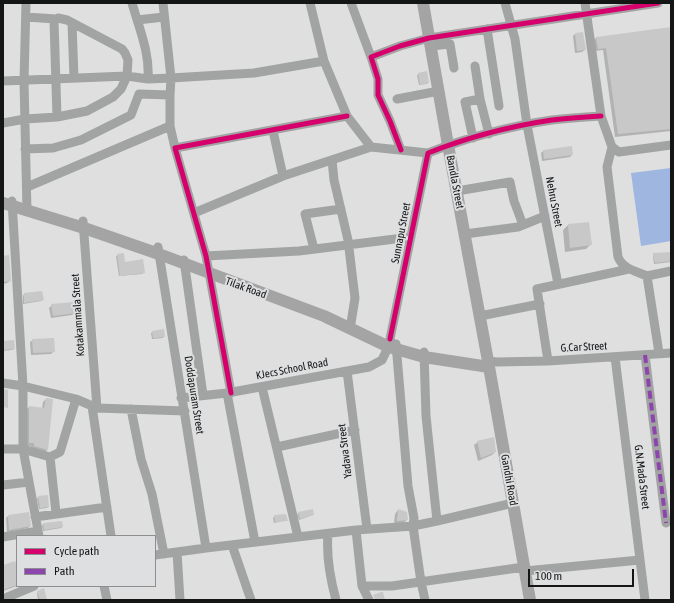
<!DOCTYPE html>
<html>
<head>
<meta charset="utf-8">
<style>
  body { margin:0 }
  #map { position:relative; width:674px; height:603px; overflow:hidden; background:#dfdfe0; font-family:"Asap Condensed",sans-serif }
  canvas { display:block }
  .frame { position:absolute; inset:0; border:4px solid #141515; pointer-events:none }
  .legend { position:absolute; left:16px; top:535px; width:140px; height:52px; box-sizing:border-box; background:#dedfe1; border:1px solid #8d8e8f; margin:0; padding:5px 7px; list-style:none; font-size:12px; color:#141515 }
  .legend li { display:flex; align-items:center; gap:8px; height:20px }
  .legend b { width:20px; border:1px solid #8d8e8f }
  .scale { position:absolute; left:528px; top:569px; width:106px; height:18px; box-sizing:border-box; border:2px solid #141515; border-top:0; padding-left:5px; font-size:12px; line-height:14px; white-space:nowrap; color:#141515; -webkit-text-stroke:3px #dedfe1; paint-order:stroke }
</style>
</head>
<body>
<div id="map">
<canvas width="674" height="603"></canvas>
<div class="frame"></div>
<ul class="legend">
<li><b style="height:5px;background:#d6006c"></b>Cycle path</li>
<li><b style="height:5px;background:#8e44ad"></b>Path</li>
</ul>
<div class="scale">100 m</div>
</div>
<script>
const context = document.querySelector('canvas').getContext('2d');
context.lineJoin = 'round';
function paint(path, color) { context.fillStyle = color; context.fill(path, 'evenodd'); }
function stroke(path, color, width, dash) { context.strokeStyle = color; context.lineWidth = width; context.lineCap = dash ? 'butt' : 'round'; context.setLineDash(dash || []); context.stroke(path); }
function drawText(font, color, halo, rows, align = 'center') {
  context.font = font + ' "Asap Condensed",sans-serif'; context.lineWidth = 4; context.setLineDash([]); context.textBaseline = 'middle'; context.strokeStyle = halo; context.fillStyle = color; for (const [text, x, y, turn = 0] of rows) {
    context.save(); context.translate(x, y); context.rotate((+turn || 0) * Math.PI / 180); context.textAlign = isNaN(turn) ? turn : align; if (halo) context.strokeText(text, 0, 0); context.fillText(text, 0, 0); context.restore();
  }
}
paint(new Path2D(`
  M 671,168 L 671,241 L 641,246 L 631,173 Z`), '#9eb6e0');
paint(new Path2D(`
  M 671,28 L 671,131 L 615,137 L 603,50 L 595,51 L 593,41 L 596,38 Z
  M 575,34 L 585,50 L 582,52 L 575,53 L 573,36 Z
  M 419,74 L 428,83 L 427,84 L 419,85 L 417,75 Z
  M 543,151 L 572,155 L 570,157 L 542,161 L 541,153 Z
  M 568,225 L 591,244 L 586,249 L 565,252 L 563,230 Z
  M 671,253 L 671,262 L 654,264 L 653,256 L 654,254 Z
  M 118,255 L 124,263 L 144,272 L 142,274 L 119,276 L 116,256 Z
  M 3,257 L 10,281 L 7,283 L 3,284 Z
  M 41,292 L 43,300 L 41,301 L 23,304 L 23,296 L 24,294 Z
  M 52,305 L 74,313 L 72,315 L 51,318 L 49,308 Z
  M 153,332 L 164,336 L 163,338 L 152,339 L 151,333 Z
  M 33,340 L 54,351 L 51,354 L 31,355 L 30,342 Z
  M 3,342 L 14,349 L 12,350 L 3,351 Z
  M 46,399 L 47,450 L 44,453 L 31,449 L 31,446 L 26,446 L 26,410 L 29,407 L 42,409 L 43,402 Z
  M 478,442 L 495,452 L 492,455 L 478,461 L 474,445 Z
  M 38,497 L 48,507 L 47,508 L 39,509 L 37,499 Z
  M 398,510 L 407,520 L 403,523 L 394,524 L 395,514 Z
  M 28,513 L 30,526 L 28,528 L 7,532 L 6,518 L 8,516 Z
  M 299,513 L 313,515 L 299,520 L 297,514 Z
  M 275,516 L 287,520 L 274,523 L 273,518 Z
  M 43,524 L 62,527 L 61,528 L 43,531 L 42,526 Z
  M 3,566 L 17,568 L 17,586 L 3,591 Z
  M 44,589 L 46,600 L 38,600 L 37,593 L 40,590 Z`), '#0003');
paint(new Path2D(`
  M 671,27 L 671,129 L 618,134 L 606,48 L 598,49 L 596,37 Z
  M 583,32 L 586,50 L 577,51 L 575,33 Z
  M 427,71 L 429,83 L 420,85 L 418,73 Z
  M 572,146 L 573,155 L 544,159 L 543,150 Z
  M 589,222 L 592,245 L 570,248 L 568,224 Z
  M 671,252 L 671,261 L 655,263 L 653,253 Z
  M 124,253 L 125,262 L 143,259 L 145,273 L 120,276 L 117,254 Z
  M 9,255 L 11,281 L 3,282 L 3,256 Z
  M 42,291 L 44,300 L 24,303 L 24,293 Z
  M 74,302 L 76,313 L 53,316 L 51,304 Z
  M 164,329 L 165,337 L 153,338 L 152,331 Z
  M 54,338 L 55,352 L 33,353 L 32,339 Z
  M 14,340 L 15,349 L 3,350 L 3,341 Z
  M 3,389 L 8,390 L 8,408 L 3,407 Z
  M 46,398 L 53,399 L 48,450 L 34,446 L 34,443 L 29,443 L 29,406 L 44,408 Z
  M 494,437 L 496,452 L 481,458 L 477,441 Z
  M 48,495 L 49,507 L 40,508 L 38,496 Z
  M 313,509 L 314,515 L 300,519 L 298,512 Z
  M 398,509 L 407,512 L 408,520 L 397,521 Z
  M 29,512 L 31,526 L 9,530 L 8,515 Z
  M 286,514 L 288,521 L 275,522 L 274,515 Z
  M 62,521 L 63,527 L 44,530 L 43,523 Z
  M 15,561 L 17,565 L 17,585 L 3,590 L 3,565 Z
  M 44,588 L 47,600 L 40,600 L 37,591 Z
  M 381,592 L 383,592 L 385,600 L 375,600 L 373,595 Z`), '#c8c8c9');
stroke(new Path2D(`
  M 26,3 L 24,81 L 27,211
  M 132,3 C 139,28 150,53 148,79
  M 163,3 L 171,78 L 170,95
  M 310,3 L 324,61 L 347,116 L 371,147 L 428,153
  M 351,3 L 371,57
  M 505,3 L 515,39 L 527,125 L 558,284
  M 585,3 L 601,116 L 612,147 L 619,152 L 671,145
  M 26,17 L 56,19
  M 137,20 L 164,17
  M 72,23 L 74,78
  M 487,29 L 499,106
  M 431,46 L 450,44 L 454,68
  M 3,81 L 127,76 L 148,79 L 171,78 L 254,73 L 324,61
  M 397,99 L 439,91
  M 480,99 L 489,134
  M 3,123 L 25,119 L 57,117 L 87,111 L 113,97 L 121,89 L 127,76 L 128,60 L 125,53 L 122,49 L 67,20 L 58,18 L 54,21 L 57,117
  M 273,131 L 283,176
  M 473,138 L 465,102 L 480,99 L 475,66
  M 612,147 L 607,167 L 618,257 C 623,269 636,271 647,276 L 659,353
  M 25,149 L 53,148 L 81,140 L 131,115 L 139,94 L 170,95 L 170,126 L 175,148
  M 401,150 L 390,121 L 378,95 L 378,79 L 371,57 L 400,46 L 429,38 L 658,3
  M 332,160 L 334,180 L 348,240 L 355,298 L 351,323
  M 27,187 L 170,126
  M 457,191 L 510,182 L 514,201 L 523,225
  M 12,201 L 23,386 L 23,449 L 39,536
  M 194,213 L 283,176 L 371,147
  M 83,221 L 97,408
  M 465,234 L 518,227 L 545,216
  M 158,247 L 206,548
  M 314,249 L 305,214 L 341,209
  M 206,256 L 299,251 L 411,237
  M 184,260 L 203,395
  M 647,276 L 671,271
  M 480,316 L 540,304
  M 390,339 L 428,153 C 466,138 511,126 552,120 C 568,118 584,117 601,116
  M 396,344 L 408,486 L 414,518 L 413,526 L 421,582 L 425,600
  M 424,352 L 426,416 L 437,521
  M 645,355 L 666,523
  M 615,357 L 645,600
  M 488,361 L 497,362 L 548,361 L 671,353
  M 548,361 L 537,289 L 629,269
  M 347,371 L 367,529
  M 3,383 L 23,386 L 76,399 L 97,408 L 185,411
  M 262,387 L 298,537
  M 227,393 L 255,542
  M 231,393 L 206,256 L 175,148 L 347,116
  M 181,398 L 227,393 L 369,367 L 382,360 L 391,341
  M 92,406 L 111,536
  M 131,409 L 141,459 L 152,494 L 164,554
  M 277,447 L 355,430
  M 3,449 L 23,449 L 50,457 L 60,452 L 76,399
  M 50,457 L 56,513
  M 3,485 L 29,482
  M 35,517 L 107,507
  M 356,530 L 362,586 L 369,600
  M 328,534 C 326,557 330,578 336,600
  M 3,537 L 38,531
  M 232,545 L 251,600
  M 177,552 L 180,600
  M 155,555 L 206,548 L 356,530 L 413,526 L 437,521 L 513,503
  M 525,571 L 640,560
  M 104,586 L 107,600
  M 362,586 L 392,586 L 524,567
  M 3,599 L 34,586`), '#a2a3a3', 9);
stroke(new Path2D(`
  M 423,3 L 448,145 L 488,361 L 530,600
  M 3,203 L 84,228 L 159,254 L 324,316 L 389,347 L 424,357 L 489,367`), '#a4a4a4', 12);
stroke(new Path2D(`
  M 645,355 L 666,523`), '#8e44ad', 4, [8, 4]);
stroke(new Path2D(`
  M 401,150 L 390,121 L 378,95 L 378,79 L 371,57 L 400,46 L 429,38 L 658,3
  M 390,339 L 428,153 C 466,138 511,126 552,120 C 568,118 584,117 601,116
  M 231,393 L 206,256 L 175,148 L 347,116`), '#d6006c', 5);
drawText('11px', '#141515', '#dedfe1', [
  ["Bandla Street",455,182,79],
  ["Nehru Street",554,202,79],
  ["Sunnapu Street",401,233,-79],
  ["Tilak Road",246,288,20],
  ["Kotakammala Street",78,315,-94],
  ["G.Car Street",584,347,-3],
  ["KJecs School Road",292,369,-11],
  ["Doddapuram Street",194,395,81],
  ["Yadava Street",345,451,-97],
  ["G.N.Mada Street",642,477,83],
  ["Gandhi Road",509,480,80]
]);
</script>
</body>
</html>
